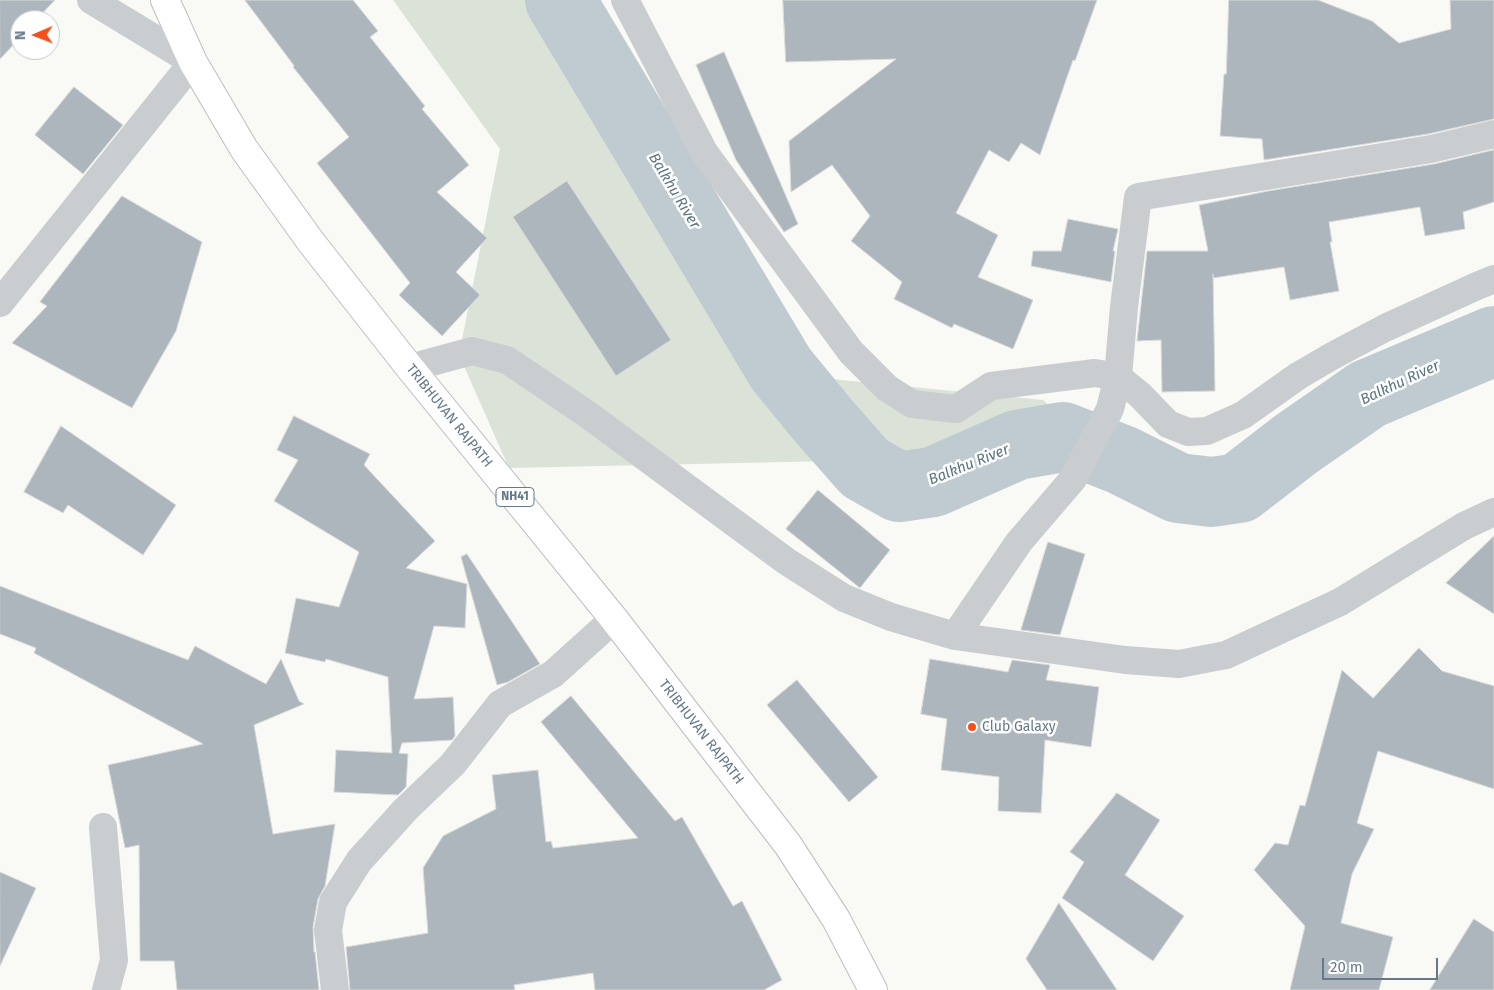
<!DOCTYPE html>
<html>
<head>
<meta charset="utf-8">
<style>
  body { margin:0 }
  #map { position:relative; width:1494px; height:990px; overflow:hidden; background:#f9f9f6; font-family:"Fira Sans",sans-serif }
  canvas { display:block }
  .north { position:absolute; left:10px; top:10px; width:50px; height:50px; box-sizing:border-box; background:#fff; border:1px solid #c1c9d0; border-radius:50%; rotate:269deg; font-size:14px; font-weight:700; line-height:20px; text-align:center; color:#65798a }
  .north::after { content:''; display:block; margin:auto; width:18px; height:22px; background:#f4501c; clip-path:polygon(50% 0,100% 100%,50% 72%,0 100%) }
  .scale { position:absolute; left:1322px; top:958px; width:116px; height:22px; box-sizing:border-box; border:2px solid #65798a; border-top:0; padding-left:6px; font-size:15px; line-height:18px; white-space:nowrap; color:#65798a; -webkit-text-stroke:4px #fff; paint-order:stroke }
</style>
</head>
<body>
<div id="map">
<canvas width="1494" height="990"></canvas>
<div class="north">N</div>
<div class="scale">20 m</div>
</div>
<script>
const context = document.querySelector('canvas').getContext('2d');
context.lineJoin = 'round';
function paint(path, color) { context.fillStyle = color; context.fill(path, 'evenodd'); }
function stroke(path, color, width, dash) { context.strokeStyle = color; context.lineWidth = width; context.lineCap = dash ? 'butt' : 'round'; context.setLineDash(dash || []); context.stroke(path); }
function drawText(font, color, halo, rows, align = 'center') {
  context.font = font + ' "Fira Sans",sans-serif'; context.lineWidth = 5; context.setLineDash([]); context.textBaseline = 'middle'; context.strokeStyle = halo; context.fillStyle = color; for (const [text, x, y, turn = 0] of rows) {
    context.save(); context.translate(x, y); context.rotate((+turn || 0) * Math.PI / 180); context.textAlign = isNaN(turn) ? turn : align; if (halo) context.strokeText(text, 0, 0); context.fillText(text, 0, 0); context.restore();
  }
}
paint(new Path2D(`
  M 393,0 L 530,0 L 639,197 L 811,377 L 1043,400 L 1104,455 L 509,468 L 459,355 L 500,149 Z`), '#dbe2d7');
stroke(new Path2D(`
  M 560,0 L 781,369 L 822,419 L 865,468 L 899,487 L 933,482 L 1017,445 L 1063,437 L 1122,460 L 1178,488 L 1212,492 L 1239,488 L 1296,444 L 1368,394 L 1494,341`), '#bfcbd0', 70);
const building = new Path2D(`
  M 0,0 L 55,0 L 36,20 L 20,20 L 20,38 L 0,59 Z
  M 245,0 L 353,0 L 378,31 L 370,37 L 425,106 L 422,109 L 469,165 L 437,192 L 487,238 L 456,272 L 480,295 L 442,336 L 399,295 L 410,283 L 317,163 L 349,137 L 293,67 L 294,66 Z
  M 783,0 L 1097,0 L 1075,61 L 1073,60 L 1040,155 L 1021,143 L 1009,162 L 989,150 L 956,213 L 998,235 L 978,277 L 1033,300 L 1013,349 L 954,324 L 952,328 L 894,299 L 902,282 L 851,241 L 870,216 L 832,165 L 791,192 L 789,141 L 896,59 L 786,62 Z
  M 1229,0 L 1318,0 L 1372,21 L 1399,43 L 1451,29 L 1450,0 L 1494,0 L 1494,119 L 1428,134 L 1264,160 L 1262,139 L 1220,136 L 1224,74 L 1226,74 Z
  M 724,52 L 798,224 L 784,232 L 736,160 L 696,65 Z
  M 74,87 L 123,125 L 83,174 L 35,135 Z
  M 1494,150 L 1494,202 L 1463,212 L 1465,229 L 1425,236 L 1420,207 L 1329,222 L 1332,242 L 1330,242 L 1339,291 L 1290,300 L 1284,267 L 1213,278 L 1213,274 L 1215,391 L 1162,392 L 1161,340 L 1137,341 L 1147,251 L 1208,251 L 1199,205 L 1268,191 L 1434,164 Z
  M 567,181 L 671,340 L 616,376 L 513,217 Z
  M 122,196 L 202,242 L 176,331 L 132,408 L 12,343 L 47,306 L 40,302 Z
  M 1068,219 L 1118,229 L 1113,251 L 1115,251 L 1111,282 L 1031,266 L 1033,251 L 1061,251 Z
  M 294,416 L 370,454 L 364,465 L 435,541 L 406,568 L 467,584 L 465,628 L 434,626 L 414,699 L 453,697 L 455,736 L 452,740 L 402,743 L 399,753 L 408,754 L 406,787 L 398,795 L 334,792 L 336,750 L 392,753 L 388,677 L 326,659 L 325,662 L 285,653 L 296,598 L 339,607 L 359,552 L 274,501 L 298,460 L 277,450 Z
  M 61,426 L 176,505 L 143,555 L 68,505 L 63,513 L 24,492 Z
  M 818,490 L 890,550 L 860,588 L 786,529 Z
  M 1494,536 L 1494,614 L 1446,583 Z
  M 1048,542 L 1085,554 L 1060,635 L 1021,630 Z
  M 467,554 L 540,664 L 508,682 L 497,685 L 461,557 Z
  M 0,586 L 188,660 L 195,646 L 266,684 L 281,659 L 299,701 L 304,704 L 254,725 L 273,834 L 335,824 L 325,886 L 318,899 L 313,927 L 314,952 L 315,952 L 319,990 L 177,990 L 174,961 L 140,961 L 139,845 L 125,848 L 108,765 L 203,744 L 34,653 L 36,648 L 0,634 Z
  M 1419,648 L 1442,671 L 1494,686 L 1494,789 L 1378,751 L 1357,823 L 1374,829 L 1352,874 L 1341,923 L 1393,937 L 1379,990 L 1290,990 L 1305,926 L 1254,870 L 1275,843 L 1288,845 L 1300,805 L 1305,806 L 1342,670 L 1373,698 Z
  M 930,659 L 1008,672 L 1012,660 L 1050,665 L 1046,680 L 1099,687 L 1091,747 L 1045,740 L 1041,813 L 998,811 L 999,777 L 941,770 L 947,719 L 921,714 Z
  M 797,680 L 878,777 L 849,802 L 767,705 Z
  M 571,696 L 675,821 L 682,817 L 733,906 L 742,901 L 782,980 L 764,990 L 595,990 L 593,973 L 514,985 L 515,990 L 350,990 L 346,947 L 428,933 L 423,868 L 443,836 L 496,809 L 492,775 L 538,770 L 546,842 L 551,841 L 553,848 L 638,838 L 541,722 Z
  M 1117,793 L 1160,820 L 1125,875 L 1184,916 L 1153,961 L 1062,898 L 1084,862 L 1070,852 Z
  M 0,872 L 36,888 L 0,966 Z
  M 1059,903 L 1117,990 L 1047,990 L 1026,959 Z
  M 1474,919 L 1494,932 L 1494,990 L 1430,990 Z`);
paint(building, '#acb6bc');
stroke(building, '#dbdbd9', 1);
const highway = new Path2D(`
  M 165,0 L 193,62 L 244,149 L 311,242 L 410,368 L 614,619 L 788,845 L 836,919 L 873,990`);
stroke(highway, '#bbbfc2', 30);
stroke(new Path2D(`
  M 625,0 L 704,152 L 851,352 L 887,388 L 912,404 L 956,409 L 991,386 L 1095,373 L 1118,377 L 1140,395 L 1168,424 L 1188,432 L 1207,431 L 1243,415 L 1298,376 L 1334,355 L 1385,328 L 1477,286 L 1494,279
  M 0,303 L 193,62 L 91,0
  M 410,368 L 472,351 L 507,360 L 587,414 L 786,561 L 844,598 L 891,617 L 955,636 L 1125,660 L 1179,664 L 1226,655 L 1340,602 L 1464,526 L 1494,512
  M 955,636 L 1019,542 L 1073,479 L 1110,409 L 1118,377 L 1124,307 L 1138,197 L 1431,149 L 1494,134
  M 103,827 L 114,960 L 106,990
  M 335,990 L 328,930 L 333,902 L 359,861 L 405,810 L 453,764 L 500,704 L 553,674 L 614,619`), '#c9cdd0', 28);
stroke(highway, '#fff', 28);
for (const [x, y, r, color] of [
  [972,727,5,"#f4501c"]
]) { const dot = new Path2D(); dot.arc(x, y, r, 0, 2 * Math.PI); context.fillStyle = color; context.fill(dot); stroke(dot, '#fff', 2); }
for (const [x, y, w] of [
  [515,497,38]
]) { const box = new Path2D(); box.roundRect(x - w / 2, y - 9.5, w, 19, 4); context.fillStyle = '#fff'; context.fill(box); stroke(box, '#65798a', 1); }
drawText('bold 12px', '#65798a', null, [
  ["NH41",515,497]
]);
drawText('14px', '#65798a', '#fff', [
  ["TRIBHUVAN RAJPATH",449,416,51],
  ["TRIBHUVAN RAJPATH",701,732,52]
]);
drawText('14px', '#65798a', '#fff', [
  ["Club Galaxy",982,727]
], 'left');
drawText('italic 15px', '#5c757e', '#fff', [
  ["Balkhu River",674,191,59],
  ["Balkhu River",1400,383,-25],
  ["Balkhu River",969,465,-22]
]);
</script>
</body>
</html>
